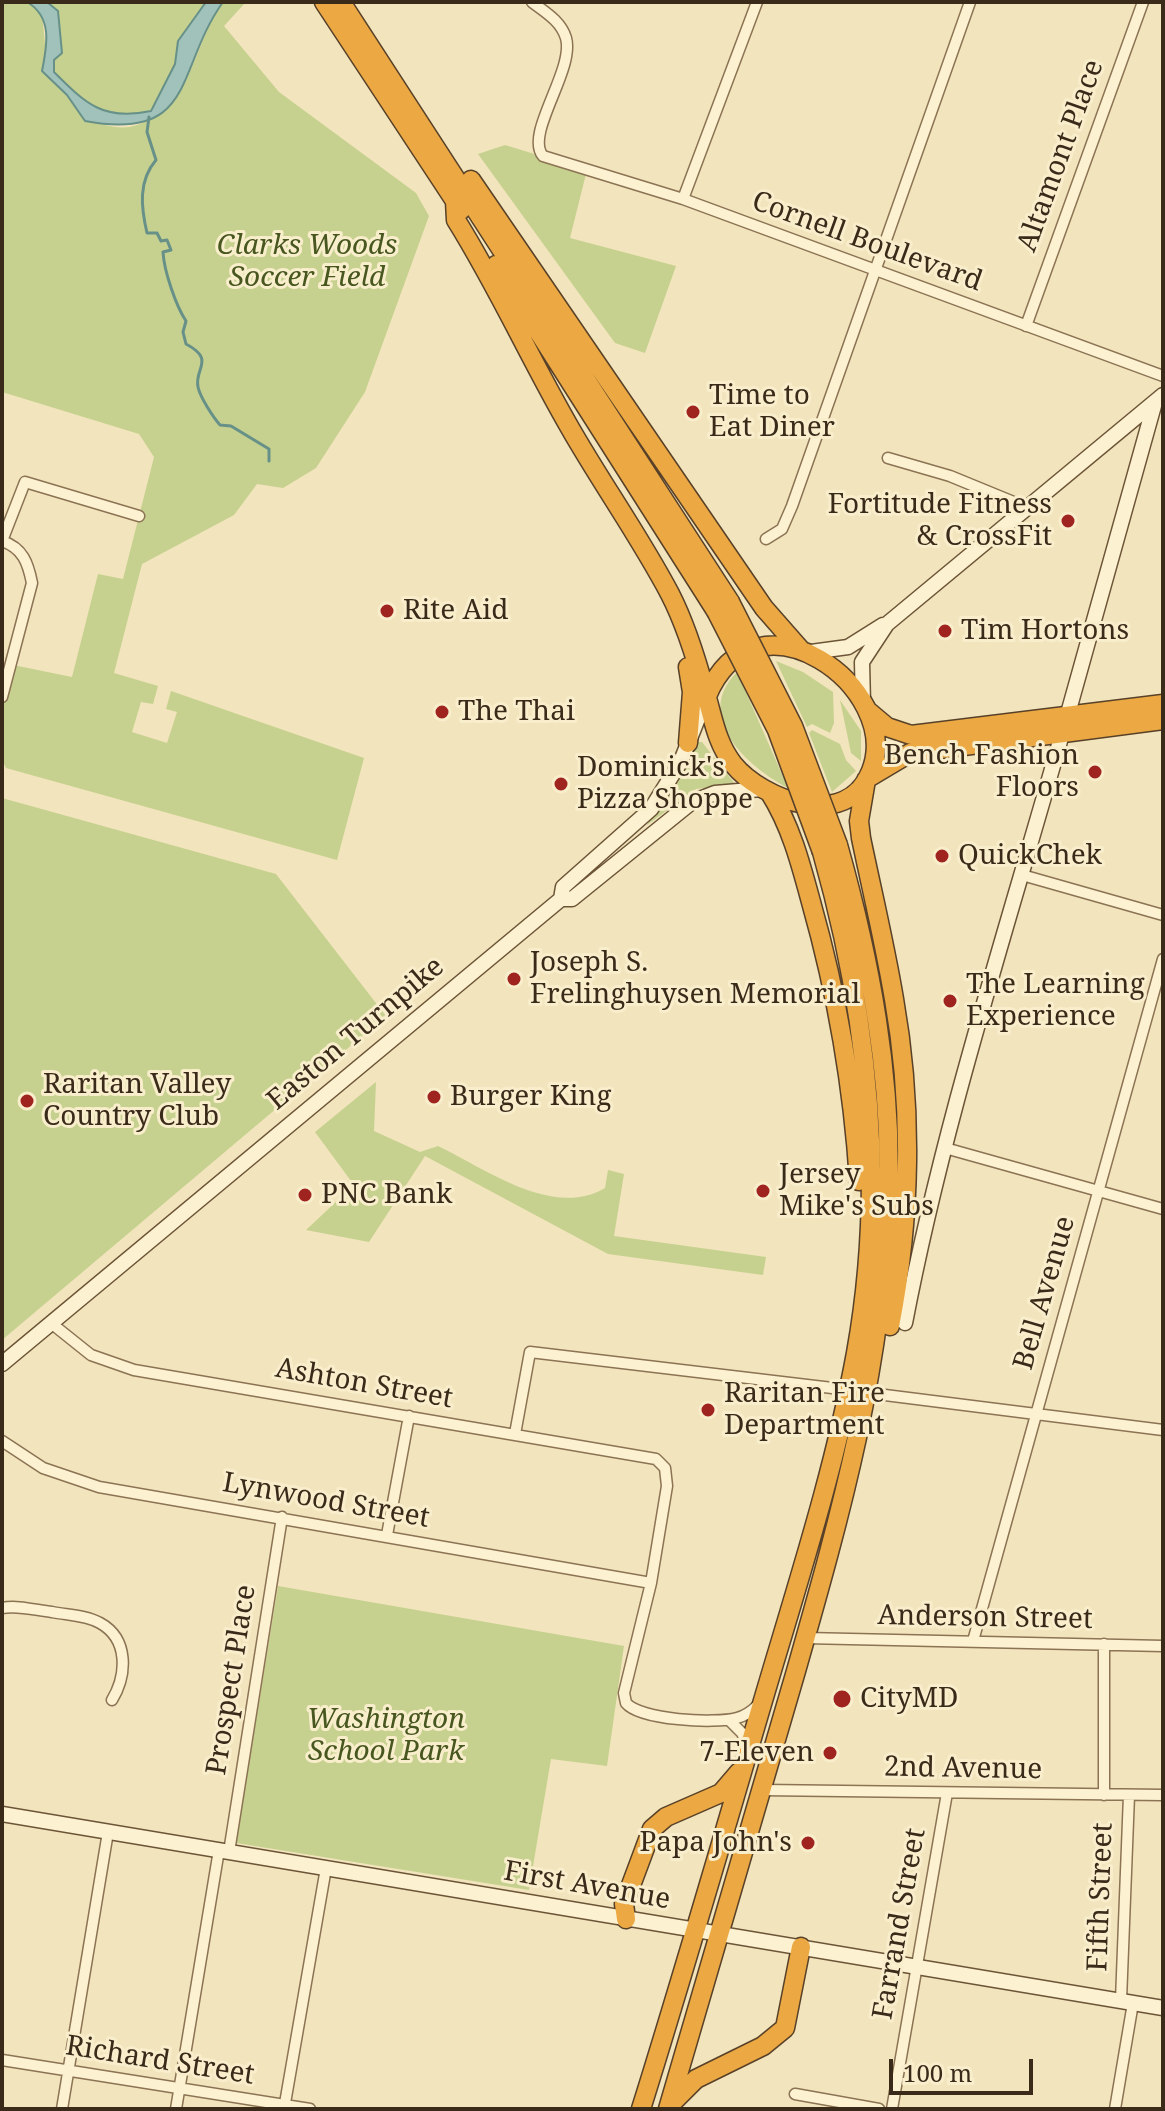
<!DOCTYPE html>
<html>
<head>
<meta charset="utf-8">
<style>
  body { margin:0 }
  #map { position:relative; width:1165px; height:2111px; overflow:hidden; background:#f2e4bc; font-family:"Noto Serif",serif }
  canvas { display:block }
  .frame { position:absolute; inset:0; border:4px solid #392a1a; pointer-events:none }
  .scale { position:absolute; left:889px; top:2059px; width:144px; height:36px; box-sizing:border-box; border:4px solid #392a1a; border-top:0; padding-left:10px; font-size:24px; line-height:28px; white-space:nowrap; color:#392a1a; -webkit-text-stroke:6px #f9eecc; paint-order:stroke }
</style>
</head>
<body>
<div id="map">
<canvas width="1165" height="2111"></canvas>
<div class="frame"></div>
<div class="scale">100 m</div>
</div>
<script>
const context = document.querySelector('canvas').getContext('2d');
context.lineJoin = 'round';
function paint(path, color) { context.fillStyle = color; context.fill(path, 'evenodd'); }
function stroke(path, color, width, dash) { context.strokeStyle = color; context.lineWidth = width; context.lineCap = dash ? 'butt' : 'round'; context.setLineDash(dash || []); context.stroke(path); }
function drawText(font, color, halo, rows, align = 'center') {
  context.font = font + ' "Noto Serif",serif'; context.lineWidth = 6; context.setLineDash([]); context.textBaseline = 'middle'; context.strokeStyle = halo; context.fillStyle = color; for (const [text, x, y, turn = 0] of rows) {
    context.save(); context.translate(x, y); context.rotate((+turn || 0) * Math.PI / 180); context.textAlign = isNaN(turn) ? turn : align; if (halo) context.strokeText(text, 0, 0); context.fillText(text, 0, 0); context.restore();
  }
}
paint(new Path2D(`
  M 2,2 L 27,2 L 42,14 L 46,53 L 42,71 L 67,95 L 85,121 C 98,123 116,129 129,127 C 192,114 191,47 223,2 L 246,2 L 224,26 L 279,92 L 416,193 L 429,216 L 365,392 L 316,468 L 283,488 L 257,484 L 234,515 L 142,564 L 114,673 L 158,686 L 153,704 L 141,702 L 132,732 L 167,743 L 177,712 L 166,709 L 171,691 L 364,758 L 337,860 L 6,768 L 2,760 L 2,699 L 13,665 L 72,677 L 98,574 L 123,579 L 154,457 L 139,434 L 2,392 Z
  M 47,2 L 206,2 L 178,41 L 175,64 L 150,111 C 103,120 86,105 54,72 L 54,60 L 62,53 L 58,11 Z
  M 505,145 L 587,170 L 570,238 L 676,266 L 645,353 L 615,343 L 478,154 Z
  M 776,661 L 803,672 L 833,692 L 834,723 L 830,733 L 812,724 L 807,727 Z
  M 737,672 L 788,788 C 748,767 692,717 737,672 Z
  M 840,700 L 861,731 L 861,761 L 851,753 Z
  M 812,730 L 840,744 L 846,760 L 856,771 L 832,792 L 809,733 Z
  M 698,742 L 702,742 L 735,784 L 696,789 L 647,825 Z
  M 2,798 L 276,874 L 386,1016 L 2,1340 Z
  M 376,1082 L 374,1131 L 420,1152 L 438,1146 C 486,1169 553,1219 605,1188 L 608,1170 L 624,1174 L 614,1236 L 766,1257 L 763,1275 L 608,1254 L 425,1156 L 369,1242 L 306,1230 L 354,1185 L 315,1132 Z
  M 278,1586 L 624,1646 L 607,1766 L 551,1759 L 529,1890 L 236,1843 Z`), '#c6d18f');
const water = new Path2D(`
  M 27,2 L 47,2 L 58,11 L 62,53 L 54,60 L 54,72 C 86,104 103,121 151,111 L 175,64 L 178,41 L 206,2 L 223,2 C 175,69 197,142 85,121 L 67,95 L 42,71 C 47,46 53,17 27,2 Z`);
paint(water, '#a0c2ba');
stroke(water, '#679188', 2);
stroke(new Path2D(`
  M 149,117 L 147,132 L 156,160 C 138,181 141,207 147,233 L 157,233 L 161,241 L 167,240 L 171,250 L 163,252 C 164,271 176,306 186,321 L 183,332 L 186,344 C 216,360 194,368 198,387 C 200,397 213,417 220,425 L 231,426 L 269,449 L 269,461`), '#679188', 3);
const street = new Path2D(`
  M 532,2 C 545,12 561,21 566,38 C 575,70 524,134 543,156 L 683,199 L 1163,376
  M 683,199 L 757,2
  M 1026,326 L 1143,2
  M 888,458 L 950,476 L 1028,508
  M 766,539 L 782,529 L 792,506 L 970,2
  M 2,697 L 32,583 C 28,563 23,548 2,541 L 25,482 L 139,516
  M 1022,875 L 1163,915
  M 945,1148 L 1163,1209
  M 51,1323 L 91,1355 L 134,1370 L 656,1459 L 665,1468 L 667,1486 L 651,1583 L 624,1693 L 626,1703 C 640,1720 715,1724 737,1718 C 745,1716 752,1711 758,1705
  M 869,1393 L 1163,1430
  M 515,1434 L 530,1352 L 849,1390
  M 2,1441 L 43,1468 L 99,1487 L 651,1583
  M 387,1535 L 409,1416
  M 2,1608 C 18,1605 35,1610 52,1612 C 67,1615 86,1615 100,1623 C 129,1639 127,1675 112,1700
  M 805,1638 L 1163,1646
  M 973,1641 L 1163,959
  M 729,1720 L 742,1733 L 748,1747
  M 762,1790 L 1163,1795
  M 1104,1795 L 1104,1644
  M 229,1852 L 282,1517
  M 1121,2000 L 1129,1795
  M 2,2060 L 310,2109
  M 795,2094 L 879,2109
  M 62,2109 L 108,1832
  M 176,2109 L 219,1850
  M 284,2109 L 326,1868
  M 892,2109 L 947,1793
  M 1115,2109 L 1133,2003`);
const secondary = new Path2D(`
  M 811,652 L 848,647 L 883,625
  M 863,704 L 862,662 L 887,624 L 1163,395
  M 1067,717 L 1155,402
  M 561,899 L 572,899 L 692,802 L 715,793 L 762,789
  M 905,1323 C 943,1124 1007,929 1062,734
  M 2,1364 L 561,899 L 563,887 L 651,809 L 681,761 L 707,696
  M 2,1814 L 1163,2008`);
const highway = new Path2D(`
  M 324,2 L 461,210
  M 341,2 L 730,602
  M 471,180 L 764,608 L 800,649
  M 455,201 L 456,220 C 498,287 530,359 570,428 C 602,484 640,537 670,594 C 686,625 696,658 705,691 C 713,717 716,742 733,764 C 762,800 847,832 871,771 C 904,688 755,581 707,696
  M 496,265 L 716,611
  M 688,667 L 692,692 L 688,743
  M 868,711 L 887,727 L 911,735 L 1163,704
  M 868,778 L 910,753 L 1163,720
  M 866,780 L 859,821 L 861,838 C 872,891 885,945 894,999 C 913,1106 911,1219 890,1326
  M 770,793 C 791,826 801,865 811,902 C 837,994 853,1086 859,1181
  M 626,1919 L 624,1904 L 652,1829 L 666,1817 L 721,1793 L 739,1772
  M 671,2104 L 696,2079 L 763,2046 L 785,2028 L 801,1947
  M 641,2109 C 683,1975 722,1840 762,1704 C 796,1588 834,1473 856,1353 C 886,1186 868,1014 822,852
  M 668,2109 C 710,1963 754,1817 796,1671 C 841,1513 883,1364 888,1198 C 893,1079 870,959 838,845`);
stroke(street, '#8b7354', 13);
stroke(secondary, '#6c5437', 17);
stroke(highway, '#584129', 21);
stroke(street, '#fcf1d0', 10);
stroke(secondary, '#fcf1d0', 14);
stroke(highway, '#eba843', 18);
const highwayBridge = new Path2D(`
  M 730,602 L 793,726 L 838,845
  M 716,611 L 777,730 L 822,852`);
stroke(highwayBridge, '#584129', 21, []);
stroke(highwayBridge, '#eba843', 18);
for (const [x, y, r, color] of [
  [693,412,8,"#9f231e"],
  [1068,521,8,"#9f231e"],
  [387,611,8,"#9f231e"],
  [945,631,8,"#9f231e"],
  [442,712,8,"#9f231e"],
  [1095,772,8,"#9f231e"],
  [561,784,8,"#9f231e"],
  [942,856,8,"#9f231e"],
  [514,979,8,"#9f231e"],
  [950,1001,8,"#9f231e"],
  [434,1097,8,"#9f231e"],
  [27,1101,8,"#9f231e"],
  [763,1191,8,"#9f231e"],
  [305,1195,8,"#9f231e"],
  [708,1410,8,"#9f231e"],
  [842,1699,10,"#9f231e"],
  [830,1753,8,"#9f231e"],
  [808,1843,8,"#9f231e"]
]) { const dot = new Path2D(); dot.arc(x, y, r, 0, 2 * Math.PI); context.fillStyle = color; context.fill(dot); stroke(dot, '#f9eecc', 3); }
drawText('28px', '#392a1a', '#f9eecc', [
  ["Altamont Place",1061,156,-70],
  ["Cornell Boulevard",867,242,20],
  ["Easton Turnpike",356,1034,-40],
  ["Bell Avenue",1045,1293,-74],
  ["Ashton Street",364,1384,10],
  ["Lynwood Street",326,1501,10],
  ["Anderson Street",985,1618,1],
  ["Prospect Place",232,1680,-81],
  ["2nd Avenue",963,1769,1],
  ["First Avenue",587,1886,10],
  ["Fifth Street",1101,1897,-88],
  ["Farrand Street",900,1924,-80],
  ["Richard Street",160,2061,9]
]);
drawText('italic 28px', '#47571f', '#f9eecc', [
  ["Clarks Woods",307,246],
  ["Soccer Field",307,278],
  ["Washington",386,1720],
  ["School Park",386,1752]
]);
drawText('28px', '#392a1a', '#f9eecc', [
  ["Time to",709,396],
  ["Eat Diner",709,428],
  ["Fortitude Fitness",1052,505,"right"],
  ["& CrossFit",1052,537,"right"],
  ["Rite Aid",403,611],
  ["Tim Hortons",961,631],
  ["The Thai",458,712],
  ["Bench Fashion",1079,756,"right"],
  ["Floors",1079,788,"right"],
  ["Dominick's",577,768],
  ["Pizza Shoppe",577,800],
  ["QuickChek",958,856],
  ["Joseph S.",530,963],
  ["Frelinghuysen Memorial",530,995],
  ["The Learning",966,985],
  ["Experience",966,1017],
  ["Raritan Valley",43,1085],
  ["Country Club",43,1117],
  ["Burger King",450,1097],
  ["Jersey",779,1175],
  ["Mike's Subs",779,1207],
  ["PNC Bank",321,1195],
  ["Raritan Fire",724,1394],
  ["Department",724,1426],
  ["CityMD",860,1699],
  ["7-Eleven",814,1753,"right"],
  ["Papa John's",792,1843,"right"]
], 'left');
</script>
</body>
</html>
